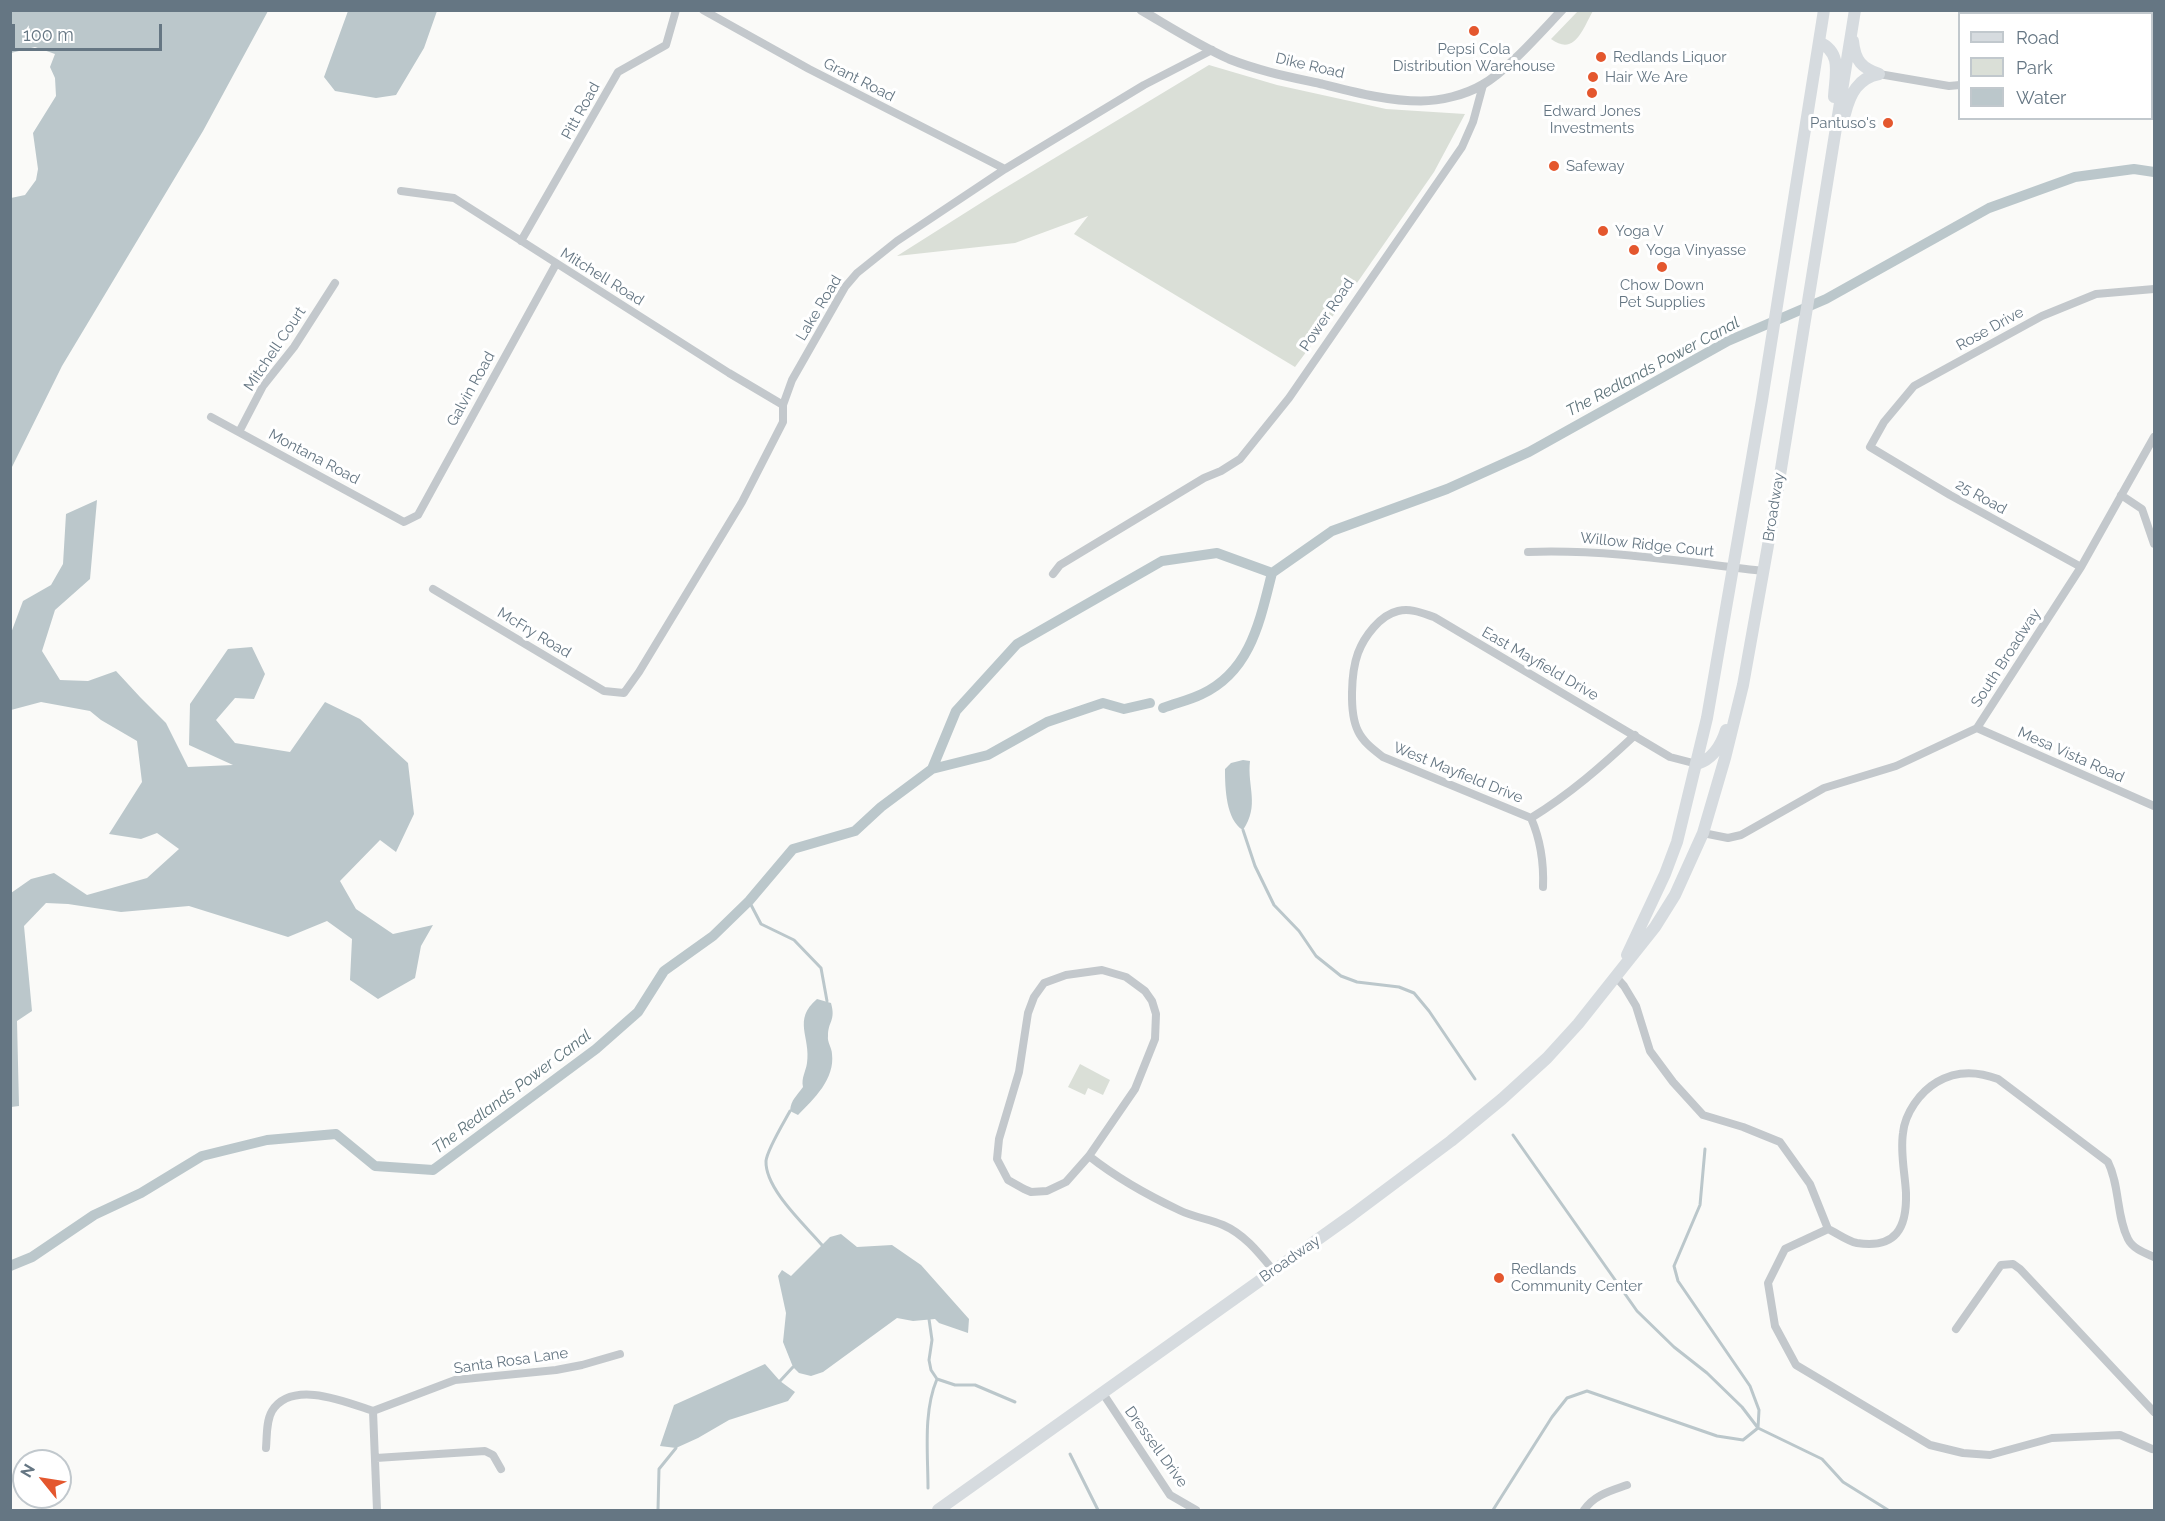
<!DOCTYPE html>
<html>
<head>
<meta charset="utf-8">
<style>
  body { margin:0 }
  #map { position:relative; width:2165px; height:1521px; overflow:hidden; background:#fafaf8; font-family:Raleway,sans-serif }
  canvas { display:block }
  .frame { position:absolute; inset:0; border:12px solid #657683; pointer-events:none }
  .legend { position:absolute; left:1958px; top:12px; width:195px; height:108px; box-sizing:border-box; background:#fff; border:2px solid #c1c8cd; margin:0; padding:8px 10px; list-style:none; font-size:18px; color:#657683 }
  .legend li { display:flex; align-items:center; gap:12px; height:30px }
  .legend b { width:30px; border:2px solid #c1c8cd }
  .north { position:absolute; left:12px; top:1449px; width:60px; height:60px; box-sizing:border-box; background:#fff; border:2px solid #c1c8cd; border-radius:50%; rotate:300deg; font-size:16px; font-weight:700; line-height:24px; text-align:center; color:#657683 }
  .north::after { content:''; display:block; margin:auto; width:21px; height:27px; background:#e4572e; clip-path:polygon(50% 0,100% 100%,50% 72%,0 100%) }
  .scale { position:absolute; left:12px; top:24px; width:150px; height:27px; box-sizing:border-box; border:3px solid #657683; border-top:0; padding-left:8px; font-size:18px; line-height:21px; white-space:nowrap; color:#657683; -webkit-text-stroke:4px #fff; paint-order:stroke }
</style>
</head>
<body>
<div id="map">
<canvas width="2165" height="1521"></canvas>
<div class="frame"></div>
<ul class="legend">
<li><b style="height:8px;background:#d6dbdf"></b>Road</li>
<li><b style="height:16px;background:#dadfd7"></b>Park</li>
<li><b style="height:16px;background:#bbc7cb"></b>Water</li>
</ul>
<div class="north">N</div>
<div class="scale">100 m</div>
</div>
<script>
const context = document.querySelector('canvas').getContext('2d');
context.lineJoin = 'round';
function paint(path, color) { context.fillStyle = color; context.fill(path, 'evenodd'); }
function stroke(path, color, width, dash) { context.strokeStyle = color; context.lineWidth = width; context.lineCap = dash ? 'butt' : 'round'; context.setLineDash(dash || []); context.stroke(path); }
function drawText(font, color, halo, rows, align = 'center') {
  context.font = font + ' Raleway,sans-serif'; context.lineWidth = 6; context.setLineDash([]); context.textBaseline = 'middle'; context.strokeStyle = halo; context.fillStyle = color; for (const [text, x, y, turn = 0] of rows) {
    context.save(); context.translate(x, y); context.rotate((+turn || 0) * Math.PI / 180); context.textAlign = isNaN(turn) ? turn : align; if (halo) context.strokeText(text, 0, 0); context.fillText(text, 0, 0); context.restore();
  }
}
paint(new Path2D(`
  M 1578,11 L 1593,11 C 1583,28 1575,57 1551,39 Z
  M 1209,65 L 1277,85 L 1386,109 L 1465,114 L 1434,172 L 1350,293 L 1295,367 L 1074,234 L 1088,216 L 1015,243 L 897,256 L 995,194 Z
  M 1080,1064 L 1110,1080 L 1103,1095 L 1088,1088 L 1085,1095 L 1068,1087 Z`), '#dadfd7');
paint(new Path2D(`
  M 11,10 L 268,11 L 203,131 L 62,366 L 11,469 L 11,198 L 25,195 L 36,180 L 38,169 L 33,133 L 56,96 L 55,78 L 50,67 L 55,54 L 35,47 L 11,53 Z
  M 348,11 L 437,11 L 424,48 L 396,95 L 376,98 L 335,91 L 324,77 Z
  M 97,500 L 90,579 L 55,610 L 42,651 L 60,680 L 88,681 L 116,671 L 140,697 L 166,723 L 188,767 L 233,765 L 189,745 L 190,704 L 228,649 L 252,647 L 265,674 L 254,699 L 235,698 L 216,720 L 235,743 L 290,752 L 325,702 L 360,719 L 408,763 L 414,814 L 396,852 L 380,840 L 340,881 L 356,909 L 393,934 L 433,925 L 421,946 L 415,978 L 378,999 L 350,980 L 352,939 L 327,921 L 288,937 L 189,906 L 121,912 L 68,904 L 46,903 L 24,926 L 32,1011 L 17,1021 L 19,1106 L 11,1107 L 11,893 L 31,879 L 54,873 L 87,895 L 147,878 L 179,849 L 157,833 L 141,839 L 109,834 L 142,782 L 137,741 L 101,720 L 90,711 L 41,702 L 11,710 L 11,633 L 23,601 L 51,585 L 63,564 L 66,514 Z
  M 1243,760 L 1250,761 C 1247,787 1260,805 1243,830 C 1226,820 1225,788 1225,769 L 1231,763 Z
  M 817,999 L 831,1003 C 836,1021 828,1021 828,1036 C 827,1042 832,1048 832,1054 C 835,1079 814,1099 798,1115 L 790,1111 C 791,1099 797,1096 803,1087 C 801,1078 806,1071 807,1063 C 811,1037 792,1020 817,999 Z
  M 841,1234 L 857,1247 L 892,1245 L 921,1265 L 969,1319 L 968,1333 L 939,1323 L 935,1319 L 913,1321 L 897,1318 L 823,1372 L 811,1376 L 799,1373 L 793,1367 L 783,1342 L 786,1313 L 778,1276 L 782,1270 L 791,1276 L 830,1237 Z
  M 765,1364 L 780,1381 L 795,1392 L 788,1401 L 729,1420 L 698,1438 L 676,1448 L 660,1446 L 674,1405 Z`), '#bbc7cb');
stroke(new Path2D(`
  M 1243,830 L 1255,866 L 1274,905 L 1299,931 L 1316,956 L 1341,976 L 1357,982 L 1399,987 L 1414,993 L 1429,1011 L 1475,1079
  M 749,901 L 761,924 L 794,940 L 821,968 L 827,1001
  M 790,1111 C 784,1122 767,1150 766,1161 C 765,1189 805,1225 822,1245
  M 1513,1135 L 1637,1311 L 1674,1347 L 1707,1373 L 1742,1407 L 1758,1428 L 1822,1459 L 1843,1482 L 1888,1510
  M 929,1319 L 932,1340 L 929,1360 L 931,1370 L 937,1379 L 955,1385 L 975,1385 L 1015,1402
  M 780,1381 L 793,1367
  M 1070,1454 L 1098,1510
  M 928,1488 C 928,1453 923,1412 937,1379
  M 658,1510 L 659,1469 L 676,1448
  M 1493,1510 L 1552,1417 L 1567,1398 L 1587,1391 L 1717,1436 L 1743,1440 L 1758,1428 L 1759,1410 L 1750,1386 L 1678,1281 L 1674,1266 L 1700,1205 L 1705,1149`), '#bbc7cb', 3);
stroke(new Path2D(`
  M 1163,708 C 1176,703 1190,700 1202,694 C 1251,671 1260,620 1272,573 L 1332,531 L 1447,489 L 1529,452 L 1728,341 L 1826,299 L 1989,208 L 2075,177 L 2134,169 L 2154,172
  M 932,769 L 988,755 L 1047,722 L 1103,703 L 1124,709 L 1150,703
  M 10,1266 L 32,1257 L 94,1215 L 141,1193 L 202,1156 L 267,1140 L 336,1134 L 375,1166 L 433,1170 L 596,1049 L 638,1012 L 664,971 L 713,936 L 749,901 L 793,849 L 855,831 L 881,807 L 932,769 L 956,711 L 1017,644 L 1162,561 L 1217,553 L 1272,573`), '#bbc7cb', 10);
stroke(new Path2D(`
  M 703,10 L 809,69 L 1005,169
  M 2096,14 L 2100,10
  M 1879,74 L 1949,86 L 1960,85
  M 401,191 L 454,198 L 729,373 L 783,405
  M 521,241 L 618,72 L 666,45 L 676,10
  M 211,417 L 404,522 L 418,515 L 556,264
  M 239,432 L 263,386 L 294,347 L 335,283
  M 2121,495 L 2142,509 L 2154,544
  M 1528,552 C 1607,549 1685,562 1764,571
  M 2081,567 L 1950,495 L 1870,447 L 1884,422 L 1914,386 L 2042,316 L 2096,294 L 2154,289
  M 1053,574 L 1060,565 L 1204,478 L 1221,471 L 1240,459 L 1289,398 L 1462,147 L 1473,122 L 1483,85
  M 433,589 L 604,691 L 624,693 L 639,672 L 742,502 L 783,422 L 783,405 L 792,380 L 845,287 L 857,273 L 897,241 L 1005,169 L 1144,85 L 1212,50
  M 1977,728 L 2154,806
  M 1531,818 L 1383,757 C 1374,750 1363,742 1358,731 C 1349,713 1351,672 1358,653 C 1364,637 1380,615 1398,611 C 1411,608 1422,613 1434,617 L 1670,757 L 1697,764
  M 1531,818 C 1570,794 1602,766 1635,735
  M 1531,818 C 1541,841 1544,862 1543,887
  M 1703,833 L 1728,838 L 1741,835 L 1824,788 L 1896,766 L 1977,728 L 2081,567 L 2154,437
  M 1102,970 L 1126,977 L 1145,991 L 1152,1001 L 1156,1014 L 1155,1039 L 1135,1089 L 1089,1156 L 1066,1182 L 1047,1191 L 1031,1192 L 1024,1189 L 1008,1180 L 997,1159 L 999,1139 L 1019,1072 L 1028,1013 L 1034,997 L 1044,983 L 1066,975 Z
  M 1616,977 L 1624,986 L 1636,1006 L 1650,1051 L 1673,1082 L 1703,1115 L 1743,1127 L 1780,1142 L 1810,1184 L 1828,1229 C 1837,1233 1847,1241 1857,1243 C 1896,1249 1907,1228 1906,1193 C 1905,1173 1900,1153 1903,1133 C 1905,1113 1920,1092 1937,1082 C 1957,1070 1977,1071 1998,1079 L 2108,1162 C 2120,1186 2116,1215 2128,1239 C 2133,1249 2145,1253 2154,1257
  M 1089,1156 C 1117,1178 1147,1195 1179,1210 C 1193,1217 1209,1219 1223,1225 C 1244,1234 1259,1253 1273,1270
  M 1828,1229 L 1785,1249 L 1768,1283 L 1775,1326 L 1796,1365 L 1930,1445 L 1963,1453 L 1990,1455 L 2052,1438 L 2120,1435 L 2152,1449
  M 1956,1329 L 2001,1265 L 2013,1264 L 2020,1269 L 2154,1412
  M 1102,1392 L 1170,1495 L 1196,1510
  M 373,1411 L 455,1380 L 556,1370 L 582,1365 L 620,1354
  M 373,1411 L 377,1510
  M 266,1448 C 267,1437 266,1421 272,1411 C 292,1379 346,1402 373,1411
  M 376,1458 L 485,1451 L 493,1455 L 501,1469
  M 1584,1510 C 1594,1495 1610,1491 1627,1485`), '#c3c8cc', 8);
stroke(new Path2D(`
  M 1141,10 C 1170,27 1198,45 1229,59 C 1259,71 1290,77 1322,84 C 1354,92 1387,101 1421,101 C 1440,101 1465,95 1482,85 C 1507,71 1541,32 1562,10`), '#c3c8cc', 9);
stroke(new Path2D(`
  M 2120,10 L 2122,14
  M 2152,71 L 2154,78`), '#d6dbdf', 10);
stroke(new Path2D(`
  M 1853,41 C 1855,61 1862,68 1879,74
  M 1819,42 C 1843,53 1835,75 1834,97
  M 1845,114 C 1850,94 1858,78 1879,74
  M 1697,764 C 1713,759 1721,746 1726,730
  M 1627,955 L 1665,874 L 1677,842 L 1707,718 L 1762,400 L 1824,10
  M 938,1510 L 1352,1215 L 1451,1141 L 1502,1099 L 1547,1058 L 1578,1024 L 1655,927 L 1675,895 L 1703,833 L 1725,758 L 1743,685 L 1775,506 L 1855,10`), '#d6dbdf', 12);
for (const [x, y, r, color] of [
  [1474,31,6,"#e4572e"],
  [1601,57,6,"#e4572e"],
  [1593,77,6,"#e4572e"],
  [1592,93,6,"#e4572e"],
  [1888,123,6,"#e4572e"],
  [1554,166,6,"#e4572e"],
  [1603,231,6,"#e4572e"],
  [1634,250,6,"#e4572e"],
  [1662,267,6,"#e4572e"],
  [1499,1278,6,"#e4572e"]
]) { const dot = new Path2D(); dot.arc(x, y, r, 0, 2 * Math.PI); context.fillStyle = color; context.fill(dot); stroke(dot, '#fff', 2); }
drawText('15px', '#657683', '#fff', [
  ["Pepsi Cola",1474,49,"center"],
  ["Distribution Warehouse",1474,66,"center"],
  ["Redlands Liquor",1613,57],
  ["Hair We Are",1605,77],
  ["Edward Jones",1592,111,"center"],
  ["Investments",1592,128,"center"],
  ["Pantuso's",1876,123,"right"],
  ["Safeway",1566,166],
  ["Yoga V",1615,231],
  ["Yoga Vinyasse",1646,250],
  ["Chow Down",1662,285,"center"],
  ["Pet Supplies",1662,302,"center"],
  ["Redlands",1511,1269],
  ["Community Center",1511,1286]
], 'left');
drawText('15px', '#657683', '#fff', [
  ["Dike Road",1310,66,13],
  ["Grant Road",859,80,27],
  ["Pitt Road",581,111,-61],
  ["Mitchell Road",602,277,32],
  ["Lake Road",819,308,-59],
  ["Power Road",1327,315,-56],
  ["Rose Drive",1990,329,-29],
  ["Mitchell Court",275,349,-56],
  ["Galvin Road",471,389,-61],
  ["Montana Road",314,457,28],
  ["25 Road",1981,497,29],
  ["Broadway",1774,507,-81],
  ["Willow Ridge Court",1647,545,6],
  ["McFry Road",534,633,31],
  ["South Broadway",2006,658,-57],
  ["East Mayfield Drive",1540,664,30],
  ["Mesa Vista Road",2071,755,24],
  ["West Mayfield Drive",1458,773,22],
  ["Broadway",1290,1259,-35],
  ["Santa Rosa Lane",511,1361,-8],
  ["Dressell Drive",1156,1447,54]
]);
drawText('italic 16px', '#60757c', '#fff', [
  ["The Redlands Power Canal",1653,367,-28],
  ["The Redlands Power Canal",512,1092,-37]
]);
</script>
</body>
</html>
